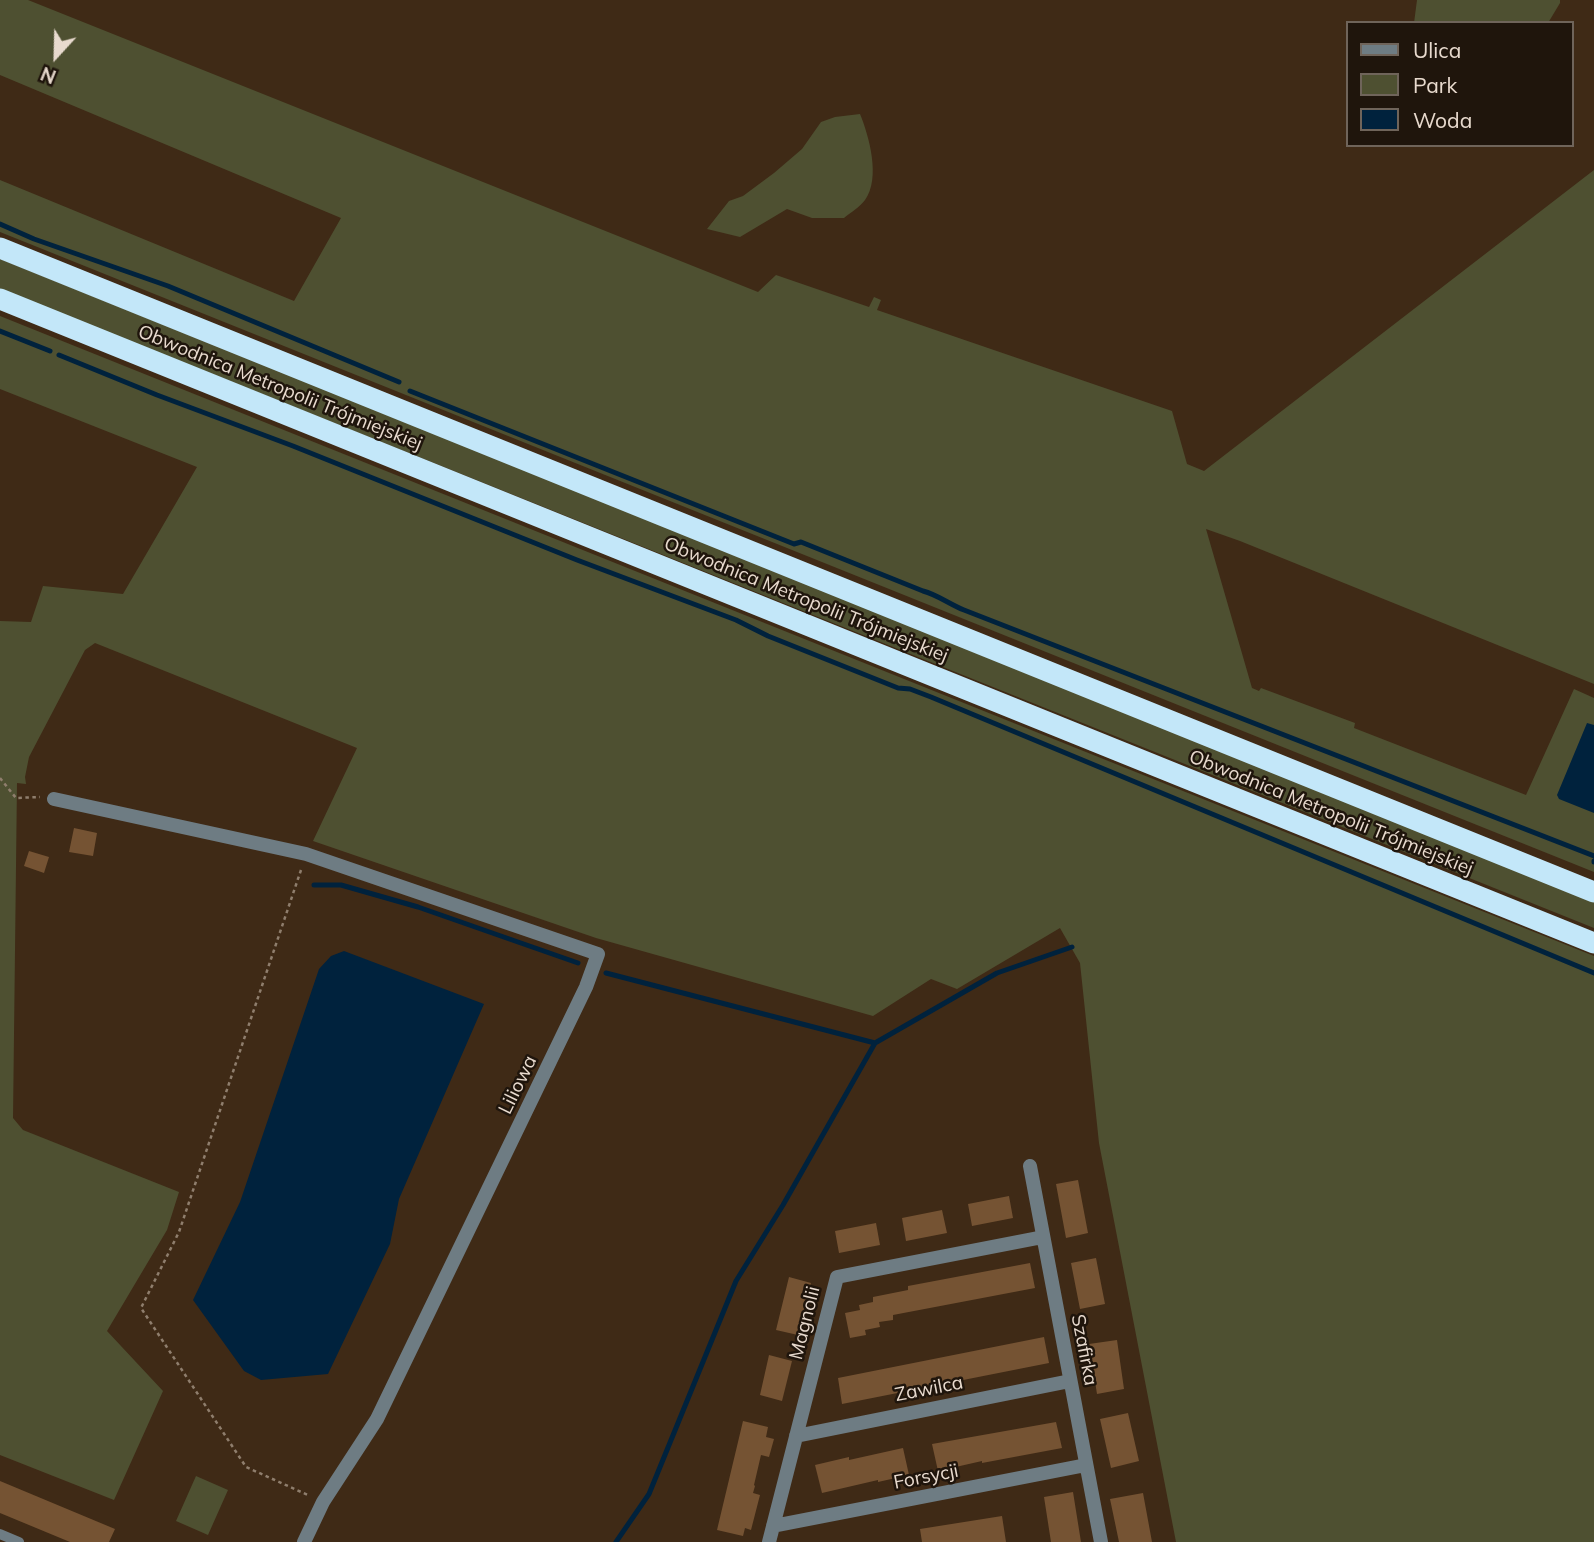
<!DOCTYPE html>
<html>
<head>
<meta charset="utf-8">
<style>
  body { margin:0 }
  #map { position:relative; width:1594px; height:1542px; overflow:hidden; background:#3f2a16; font-family:Mulish,sans-serif }
  canvas { display:block }
  .legend { position:absolute; left:1346px; top:21px; width:228px; height:126px; box-sizing:border-box; background:#1f150c; border:2px solid #6f645a; margin:0; padding:9px 12px; list-style:none; font-size:21px; color:#e8dace }
  .legend li { display:flex; align-items:center; gap:14px; height:35px }
  .legend b { width:35px; border:2px solid #6f645a }
  .north { position:absolute; left:21px; top:21px; width:70px; height:70px; -webkit-text-stroke:5px #1f150c; paint-order:stroke; rotate:202deg; font-size:19px; font-weight:700; line-height:28px; text-align:center; color:#e8dace }
  .north::after { content:''; display:block; margin:auto; width:24px; height:32px; background:#e8dace; clip-path:polygon(50% 0,100% 100%,50% 72%,0 100%) }
</style>
</head>
<body>
<div id="map">
<canvas width="1594" height="1542"></canvas>
<ul class="legend">
<li><b style="height:9px;background:#6e7c83"></b>Ulica</li>
<li><b style="height:19px;background:#4e5031"></b>Park</li>
<li><b style="height:19px;background:#00223d"></b>Woda</li>
</ul>
<div class="north">N</div>
</div>
<script>
const context = document.querySelector('canvas').getContext('2d');
context.lineJoin = 'round';
function paint(path, color) { context.fillStyle = color; context.fill(path, 'evenodd'); }
function stroke(path, color, width, dash) { context.strokeStyle = color; context.lineWidth = width; context.lineCap = dash ? 'butt' : 'round'; context.setLineDash(dash || []); context.stroke(path); }
function drawText(font, color, halo, rows, align = 'center') {
  context.font = font + ' Mulish,sans-serif'; context.lineWidth = 5; context.setLineDash([]); context.textBaseline = 'middle'; context.strokeStyle = halo; context.fillStyle = color; for (const [text, x, y, turn = 0] of rows) {
    context.save(); context.translate(x, y); context.rotate((+turn || 0) * Math.PI / 180); context.textAlign = isNaN(turn) ? turn : align; if (halo) context.strokeText(text, 0, 0); context.fillText(text, 0, 0); context.restore();
  }
}
paint(new Path2D(`
  M 0,0 L 28,0 L 758,292 L 776,275 L 869,307 L 874,297 L 881,300 L 877,310 L 1172,411 L 1187,464 L 1204,471 L 1594,170 L 1594,684 L 1240,541 L 1206,529 L 1252,688 L 1259,691 L 1261,688 L 1355,723 L 1354,728 L 1526,795 L 1574,689 L 1594,698 L 1594,872 L 0,232 L 0,180 L 294,301 L 341,218 L 0,75 Z
  M 1417,0 L 1560,0 L 1560,3 L 1548,23 L 1414,23 Z
  M 860,114 C 869,136 881,178 865,200 C 860,207 850,213 844,218 L 812,218 L 787,209 L 740,237 L 707,229 L 729,201 L 743,196 L 774,173 L 802,149 L 821,122 L 835,117 Z
  M 0,259 L 1594,899 L 1594,928 L 0,289 Z
  M 0,316 L 1594,956 L 1594,1542 L 1176,1542 L 1099,1143 L 1080,963 L 1060,928 L 957,989 L 931,979 L 873,1016 L 596,938 L 313,841 L 357,748 L 95,643 L 85,650 L 29,757 L 25,777 L 26,784 L 17,783 L 13,1118 L 23,1130 L 179,1192 L 167,1230 L 107,1331 L 163,1391 L 114,1500 L 0,1455 L 0,621 L 31,622 L 43,586 L 123,594 L 197,467 L 0,389 Z
  M 196,1476 L 228,1490 L 208,1535 L 176,1521 Z`), '#4e5031');
paint(new Path2D(`
  M 1587,723 L 1594,725 L 1594,813 L 1559,799 L 1557,795 Z
  M 344,951 L 484,1004 L 399,1199 L 390,1244 L 328,1374 L 261,1380 L 244,1371 L 193,1300 L 240,1202 L 319,969 L 331,956 Z`), '#00223d');
stroke(new Path2D(`
  M 0,224 L 34,239 L 168,286 L 399,382
  M 0,331 L 50,351
  M 59,355 L 157,395 L 293,446 L 577,560 L 736,620 L 768,636 L 898,688 L 910,689 L 931,697 L 1594,973
  M 410,391 L 794,544 L 801,542 L 923,591 C 938,595 949,604 964,610 L 1594,856
  M 1594,862 L 1594,861
  M 314,885 L 341,885 L 418,907 L 578,963
  M 606,973 L 875,1043 L 997,973 L 1072,947
  M 616,1542 L 649,1494 L 736,1281 L 783,1205 L 875,1043`), '#00223d', 5);
paint(new Path2D(`
  M 74,828 L 97,833 L 93,856 L 69,852 Z
  M 29,851 L 49,857 L 44,873 L 24,866 Z
  M 1078,1180 L 1088,1233 L 1066,1238 L 1056,1184 Z
  M 1009,1196 L 1013,1218 L 972,1226 L 968,1204 Z
  M 942,1210 L 947,1233 L 906,1241 L 902,1218 Z
  M 876,1223 L 880,1245 L 839,1253 L 835,1231 Z
  M 1096,1258 L 1105,1304 L 1080,1309 L 1071,1263 Z
  M 1030,1263 L 1035,1288 L 893,1315 L 893,1320 L 879,1322 L 880,1327 L 865,1330 L 866,1335 L 850,1338 L 845,1313 L 860,1310 L 859,1305 L 873,1302 L 873,1297 L 908,1290 L 908,1286 Z
  M 789,1277 L 811,1283 L 798,1335 L 776,1330 Z
  M 1044,1337 L 1049,1363 L 842,1404 L 838,1378 Z
  M 1117,1340 L 1124,1389 L 1097,1394 L 1089,1344 Z
  M 769,1355 L 792,1361 L 782,1401 L 760,1395 Z
  M 1128,1413 L 1139,1461 L 1111,1468 L 1100,1419 Z
  M 743,1421 L 768,1427 L 766,1437 L 774,1439 L 769,1457 L 761,1455 L 754,1485 L 755,1486 L 753,1493 L 760,1495 L 751,1530 L 745,1528 L 743,1536 L 717,1530 Z
  M 1056,1422 L 1062,1448 L 982,1463 L 982,1461 L 938,1471 L 932,1444 Z
  M 903,1448 L 909,1475 L 878,1482 L 878,1480 L 822,1493 L 815,1465 L 849,1457 L 849,1460 Z
  M 0,1481 L 115,1529 L 109,1542 L 70,1542 L 0,1513 Z
  M 1073,1492 L 1081,1542 L 1051,1542 L 1044,1497 Z
  M 1143,1493 L 1152,1542 L 1119,1542 L 1110,1499 Z
  M 1002,1516 L 1006,1542 L 922,1542 L 920,1529 Z`), '#755333');
stroke(new Path2D(`
  M 0,778 L 16,798 L 40,797
  M 301,870 L 179,1232 L 141,1308 L 246,1467 L 310,1496`), '#8f7e6d', 2.5, [3.5, 3.5]);
stroke(new Path2D(`
  M 0,1534 L 19,1542`), '#6e7c83', 10);
stroke(new Path2D(`
  M 54,799 L 306,854 L 598,954 L 586,987 L 377,1419 L 323,1502 L 304,1542
  M 1030,1166 L 1101,1542
  M 796,1436 L 1070,1381
  M 773,1526 L 1086,1465
  M 769,1542 L 837,1277 L 1043,1237`), '#6e7c83', 14);
stroke(new Path2D(`
  M 0,248 L 1594,892
  M 0,299 L 1594,943`), '#c3e7f9', 21);
drawText('19px', '#e8dace', '#1f150c', [
  ["Obwodnica Metropolii Trójmiejskiej",280,388,22],
  ["Obwodnica Metropolii Trójmiejskiej",806,600,22],
  ["Obwodnica Metropolii Trójmiejskiej",1331,813,22],
  ["Liliowa",518,1085,-64],
  ["Magnolii",805,1323,-76],
  ["Szafirka",1084,1350,79],
  ["Zawilca",929,1389,-11],
  ["Forsycji",926,1477,-11]
]);
</script>
</body>
</html>
